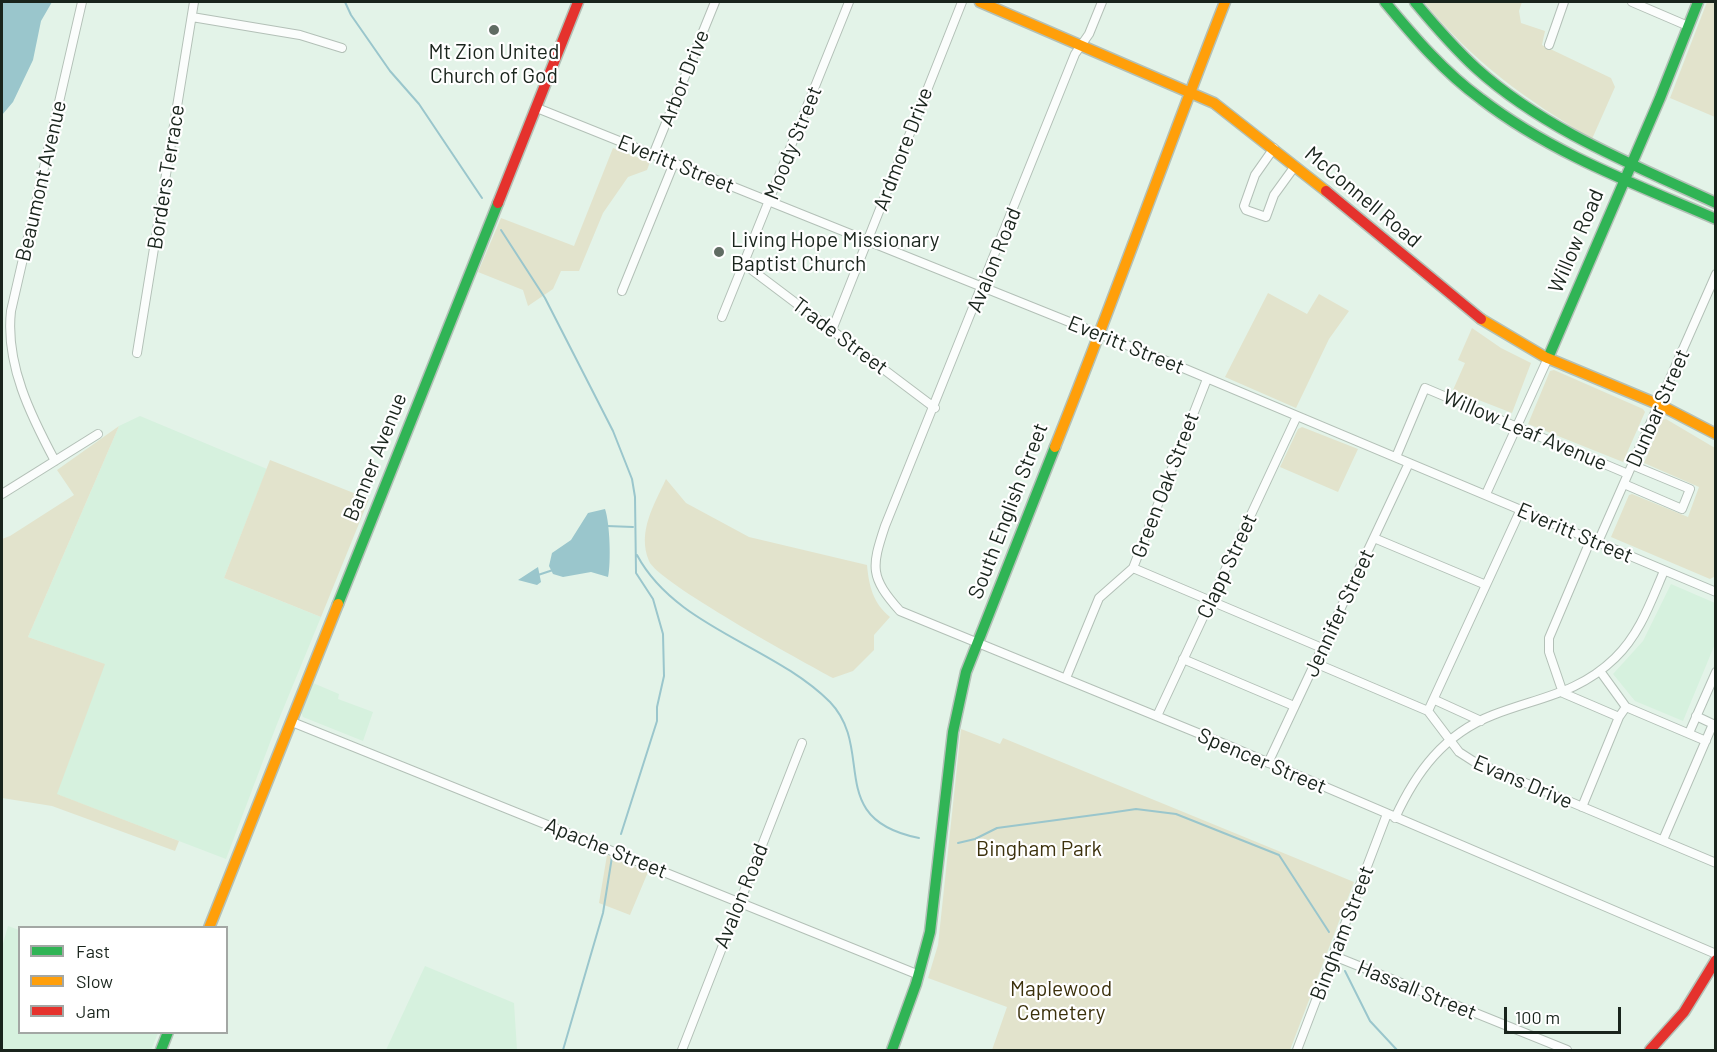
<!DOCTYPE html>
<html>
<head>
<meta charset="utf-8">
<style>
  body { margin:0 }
  #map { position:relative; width:1717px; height:1052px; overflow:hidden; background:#e3f3e8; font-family:Barlow,sans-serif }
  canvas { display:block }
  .frame { position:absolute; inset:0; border:3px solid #19241c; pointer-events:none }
  .legend { position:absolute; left:18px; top:926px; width:210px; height:108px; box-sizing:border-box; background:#fff; border:2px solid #a3a7a4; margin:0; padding:8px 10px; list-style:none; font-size:18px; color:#19241c }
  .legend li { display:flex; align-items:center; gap:12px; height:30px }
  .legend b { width:30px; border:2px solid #a3a7a4 }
  .scale { position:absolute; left:1504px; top:1007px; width:117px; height:27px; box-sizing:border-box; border:3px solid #19241c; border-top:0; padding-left:8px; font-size:18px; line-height:21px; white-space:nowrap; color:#19241c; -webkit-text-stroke:4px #fff; paint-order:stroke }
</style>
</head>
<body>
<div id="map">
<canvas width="1717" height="1052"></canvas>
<div class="frame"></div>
<ul class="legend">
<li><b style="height:8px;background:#30b455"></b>Fast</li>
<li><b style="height:8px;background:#ff9f0a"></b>Slow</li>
<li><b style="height:8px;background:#e5322d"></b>Jam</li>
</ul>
<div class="scale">100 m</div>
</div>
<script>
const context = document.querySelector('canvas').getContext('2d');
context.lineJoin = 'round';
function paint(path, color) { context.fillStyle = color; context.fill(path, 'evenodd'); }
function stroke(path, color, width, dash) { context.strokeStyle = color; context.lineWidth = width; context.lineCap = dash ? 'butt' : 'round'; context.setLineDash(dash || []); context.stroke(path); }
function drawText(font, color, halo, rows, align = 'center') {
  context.font = font + ' Barlow,sans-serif'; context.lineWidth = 4.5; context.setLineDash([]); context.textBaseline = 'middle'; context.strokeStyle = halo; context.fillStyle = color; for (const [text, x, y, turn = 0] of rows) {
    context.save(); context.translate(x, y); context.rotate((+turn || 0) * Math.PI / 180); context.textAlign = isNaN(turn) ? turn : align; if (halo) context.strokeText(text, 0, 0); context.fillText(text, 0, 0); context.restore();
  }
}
paint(new Path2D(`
  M 140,416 L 267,469 L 224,578 L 321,617 L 277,724 L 226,859 L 56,794 L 104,664 L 28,637 L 119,426 Z
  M 1671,584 L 1715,603 L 1715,644 L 1683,721 L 1635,701 L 1613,674 L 1643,641 Z
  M 313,683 L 339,694 L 338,699 L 373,712 L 363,741 L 303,717 L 301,712 Z
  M 8,926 L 19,930 L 20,1032 L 158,1033 L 151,1050 L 2,1050 L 2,947 Z
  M 425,966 L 514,1003 L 517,1050 L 386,1050 Z`), '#d6f1de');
paint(new Path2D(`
  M 1424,2 L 1522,2 L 1519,11 L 1521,23 L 1545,31 L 1542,45 L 1611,78 L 1615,87 L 1592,139 C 1524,98 1474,63 1424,2 Z
  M 1707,2 L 1715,2 L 1715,117 L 1670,98 Z
  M 613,148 L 650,162 L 647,170 L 628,177 L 603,213 L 579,271 L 561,271 L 553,289 L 528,306 L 523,290 L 478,272 L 501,218 L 574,246 Z
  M 1268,293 L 1307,314 L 1319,294 L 1349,311 L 1329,339 L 1296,408 L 1225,377 Z
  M 1472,328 L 1501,348 L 1531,363 L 1512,413 L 1453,390 L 1465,363 L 1458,360 Z
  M 1554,370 L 1643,409 L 1645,412 L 1623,462 L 1528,424 L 1550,371 Z
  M 1666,419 L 1715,448 L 1716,576 L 1710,579 L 1611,537 L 1629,495 L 1632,494 L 1688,517 L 1699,487 L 1644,463 L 1662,420 Z
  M 119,426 L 28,637 L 105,664 L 57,794 L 179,841 L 175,851 L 52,806 L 2,798 L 2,539 L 10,536 L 74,495 L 57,470 Z
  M 1302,427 L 1358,449 L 1338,492 L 1280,467 L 1298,429 Z
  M 270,460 L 369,499 L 321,617 L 224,578 Z
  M 666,479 L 686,503 L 749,537 L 867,565 C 869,586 873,603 890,617 L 874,635 L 874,650 L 853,671 L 833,678 C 805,663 657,582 649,561 C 637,532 654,505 666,479 Z
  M 961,729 L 1000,744 L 1003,738 L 1354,882 L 1290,1050 L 992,1050 L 1007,1007 L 928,978 L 938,945 Z
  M 607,855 L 648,872 L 630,915 L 599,903 Z`), '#e2e3cc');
paint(new Path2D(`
  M 2,2 L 52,2 L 41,21 L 33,60 L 13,102 L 2,115 Z
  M 605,509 C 610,524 611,562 608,577 L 591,572 L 563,577 L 553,574 L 549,566 L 552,553 L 571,540 L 588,513 Z
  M 538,567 L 541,582 L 537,585 L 518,580 Z`), '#9ac6cc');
stroke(new Path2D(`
  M 345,2 L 351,15 L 390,71 L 419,104 L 482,198
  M 501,230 L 545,298 L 613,431 L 632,479 L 635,497 L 636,573 L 653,599 L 663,634 L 664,676 L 657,707 L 657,721 L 621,834
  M 607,526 L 633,527
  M 637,555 C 676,628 773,645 830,702 C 876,750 824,819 919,838
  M 538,575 L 553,570
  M 958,843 L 975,839 L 997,828 L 1109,813 L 1136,809 L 1176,814 L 1279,855 L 1329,932
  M 1345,971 L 1370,1021 L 1397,1050
  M 563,1050 L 603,913 L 612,857`), '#9ac6cc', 2);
const street = new Path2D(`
  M 1102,2 L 1089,34 L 1075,54 L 885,526 C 871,568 870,577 900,611 L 1227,745 L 1716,954
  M 1632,2 L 1688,26
  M 192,17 L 300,35 L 342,48
  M 1549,45 L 1564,2
  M 537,108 L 1164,360 L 1716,592
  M 1274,148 L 1255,175 L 1244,206 L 1246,210 L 1266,217 L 1274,195 L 1295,166
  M 653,155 L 715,2
  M 744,264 L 935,408
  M 622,291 L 674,163
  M 722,317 L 849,2
  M 832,330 L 962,2
  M 137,353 L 194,2
  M 1396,457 L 1425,388 L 1628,474
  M 55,461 C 31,416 5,364 11,311 L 82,2
  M 1624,484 L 1682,509 L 1690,489 L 1632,465
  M 2,494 L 98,434
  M 1486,494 L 1548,358
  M 1374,538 L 1486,585
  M 1591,539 L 1549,638 L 1549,652 L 1563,693 L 1619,717
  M 1598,542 L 1716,274
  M 1133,568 L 1322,648
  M 1183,659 L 1294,706
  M 1315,663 L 1428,711 L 1459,752 L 1473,761 L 1716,863
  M 1600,671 L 1626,707 L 1706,741
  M 1066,678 L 1099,598 L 1133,568 L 1207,379
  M 1435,700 L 1481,721
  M 1428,711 L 1521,509
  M 1157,716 L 1297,416
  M 292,722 L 919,975
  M 1689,733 L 1716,672
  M 1268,763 L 1409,463
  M 1582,807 L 1619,717 L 1626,707
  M 1395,818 C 1416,772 1444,734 1493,715 C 1539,697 1578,694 1615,658 C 1640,634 1651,601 1664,571
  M 1663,840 L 1713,724 L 1696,716
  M 1334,956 L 1567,1050
  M 682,1050 L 802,743
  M 1297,1050 L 1387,814`);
const fast = new Path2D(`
  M 1385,2 C 1414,37 1444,72 1481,99 C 1551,153 1635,184 1716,219
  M 1415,2 C 1435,26 1454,48 1477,69 C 1545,130 1634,165 1716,203
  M 1548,358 L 1660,98 L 1698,2
  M 338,604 L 498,203
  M 161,1050 L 168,1032
  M 892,1050 L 916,984 L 930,932 L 953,732 L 966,672 L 1055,447`);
const slow = new Path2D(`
  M 980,2 L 1214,103 L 1326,191
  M 1481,319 L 1545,357 L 1660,405 L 1716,434
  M 1055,447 C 1114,300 1167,150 1225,2
  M 209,928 L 338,604`);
const jam = new Path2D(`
  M 1326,191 L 1481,319
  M 498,203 L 578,2
  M 1650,1050 L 1684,1012 L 1716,960`);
stroke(street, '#b3c0b7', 10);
stroke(fast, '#b3c0b7', 13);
stroke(slow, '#b3c0b7', 13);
stroke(jam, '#b3c0b7', 13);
stroke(street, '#fbfdfc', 8);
stroke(fast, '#30b455', 10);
stroke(slow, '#ff9f0a', 10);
stroke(jam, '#e5322d', 10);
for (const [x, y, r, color] of [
  [494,30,6,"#606c63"],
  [719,252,6,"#606c63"]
]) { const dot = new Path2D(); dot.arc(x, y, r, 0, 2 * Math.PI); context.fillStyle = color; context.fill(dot); stroke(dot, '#fff', 2); }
drawText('21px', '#19241c', '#fff', [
  ["Mt Zion United",494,52],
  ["Church of God",494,76],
  ["Living Hope Missionary",731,240,"left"],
  ["Baptist Church",731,264,"left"]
]);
drawText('21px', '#19241c', '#fff', [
  ["Arbor Drive",684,78,-68],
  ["Moody Street",793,143,-68],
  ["Ardmore Drive",903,149,-69],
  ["Everitt Street",676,164,22],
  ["Borders Terrace",166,177,-81],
  ["Beaumont Avenue",41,181,-77],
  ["McConnell Road",1363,197,40],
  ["Willow Road",1576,241,-67],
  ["Avalon Road",994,260,-68],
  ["Trade Street",840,336,37],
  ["Everitt Street",1126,345,22],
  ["Dunbar Street",1658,408,-66],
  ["Willow Leaf Avenue",1525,430,23],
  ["Banner Avenue",375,457,-68],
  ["Green Oak Street",1165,485,-69],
  ["South English Street",1008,511,-69],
  ["Everitt Street",1575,533,23],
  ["Clapp Street",1227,566,-65],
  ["Jennifer Street",1339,613,-65],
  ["Spencer Street",1262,761,23],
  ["Evans Drive",1523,782,23],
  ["Apache Street",606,848,22],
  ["Avalon Road",741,896,-68],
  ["Bingham Street",1342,933,-69],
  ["Hassall Street",1417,990,22]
]);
drawText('21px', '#3c310c', '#fff', [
  ["Bingham Park",1039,849],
  ["Maplewood",1061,989],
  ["Cemetery",1061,1013]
]);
</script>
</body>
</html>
